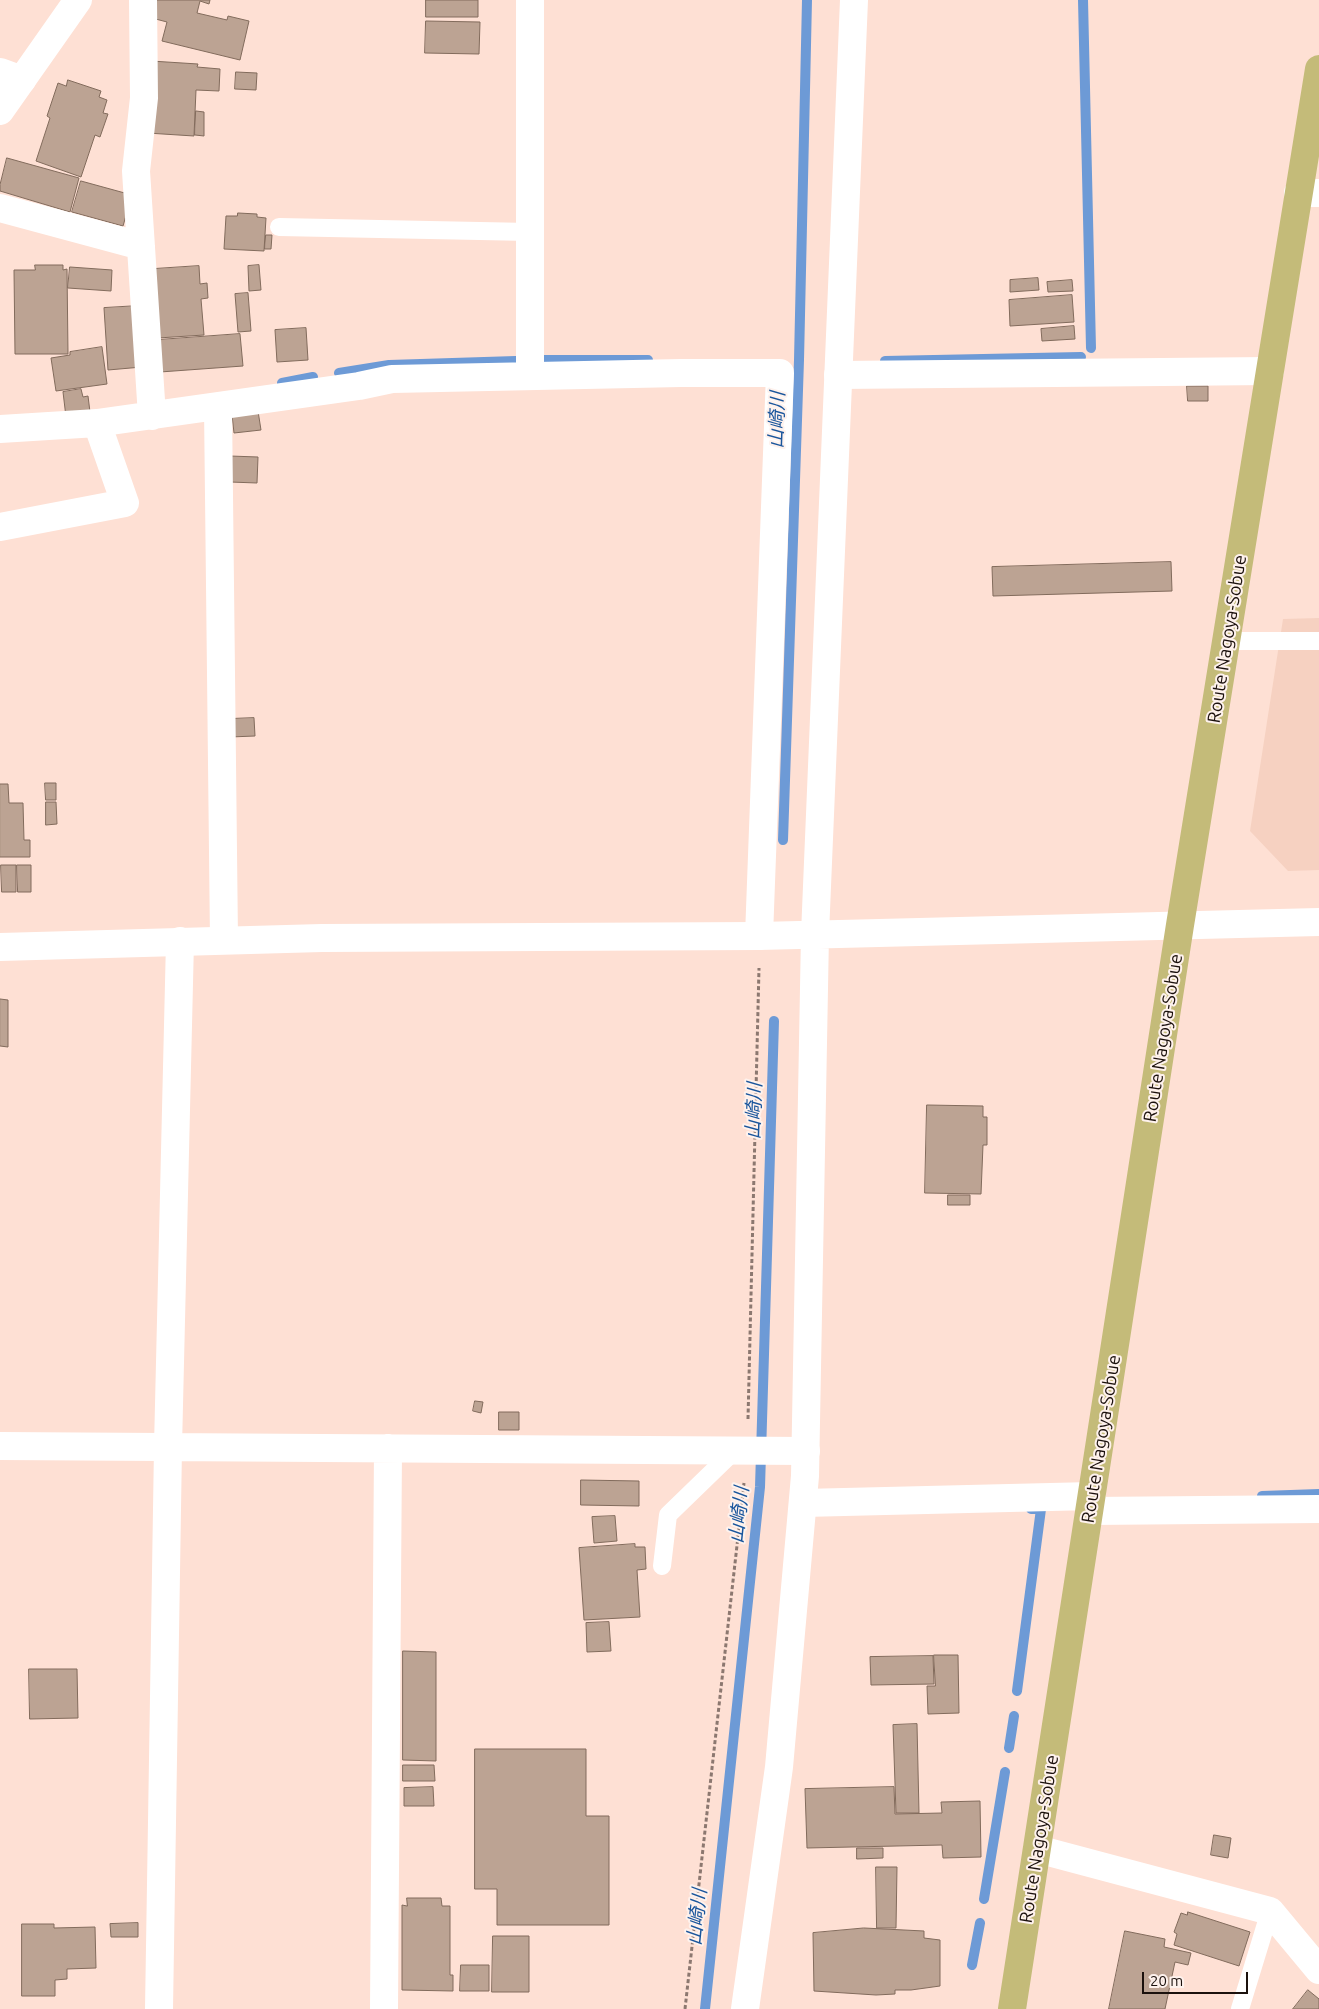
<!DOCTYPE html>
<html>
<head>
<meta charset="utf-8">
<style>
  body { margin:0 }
  #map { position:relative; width:1319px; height:2009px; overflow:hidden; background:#fee0d4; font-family:Ubuntu,sans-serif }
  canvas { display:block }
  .scale { position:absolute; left:1142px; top:1972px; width:106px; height:22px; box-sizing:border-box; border:2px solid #1b110d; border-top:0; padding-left:6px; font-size:15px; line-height:18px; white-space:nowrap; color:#1b110d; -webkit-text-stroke:4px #fef2ed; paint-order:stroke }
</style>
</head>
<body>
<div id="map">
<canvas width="1319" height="2009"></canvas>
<div class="scale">20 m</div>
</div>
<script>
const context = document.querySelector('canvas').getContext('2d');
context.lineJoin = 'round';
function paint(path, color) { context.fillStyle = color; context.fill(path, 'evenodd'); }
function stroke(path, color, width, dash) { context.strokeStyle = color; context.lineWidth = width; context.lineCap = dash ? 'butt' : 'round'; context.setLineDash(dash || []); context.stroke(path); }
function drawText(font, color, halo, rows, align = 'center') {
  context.font = font + ' Ubuntu,"Noto Sans JP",sans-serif'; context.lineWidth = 4; context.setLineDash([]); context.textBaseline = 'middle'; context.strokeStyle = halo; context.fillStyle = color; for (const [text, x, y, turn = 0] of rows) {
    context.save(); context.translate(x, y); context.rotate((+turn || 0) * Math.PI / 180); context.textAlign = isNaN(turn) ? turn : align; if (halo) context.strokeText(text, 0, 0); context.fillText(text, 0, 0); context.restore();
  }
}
paint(new Path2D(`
  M 1319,618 L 1319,870 L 1288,871 L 1250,831 L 1283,619 Z`), '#f6d1c1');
stroke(new Path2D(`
  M 1083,0 L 1091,348
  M 544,360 L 648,360
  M 885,361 L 1081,357
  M 339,373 L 389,365 L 516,361
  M 282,383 L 313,377
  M 783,840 L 799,360 L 807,0
  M 1262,1496 L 1319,1494
  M 1017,1691 L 1041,1509 L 1031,1509
  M 1009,1748 L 1014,1716
  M 984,1899 L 1005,1772
  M 972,1965 L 980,1923
  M 705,2009 L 760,1487 L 774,1021`), '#6d9ad6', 10);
const building = new Path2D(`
  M 152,0 L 210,0 L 209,4 L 200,1 L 197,13 L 227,20 L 228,16 L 249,21 L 240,60 L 162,41 L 167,22 L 148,17 Z
  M 426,0 L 478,0 L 478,17 L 426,17 Z
  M 426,21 L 480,22 L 479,54 L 425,53 Z
  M 151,61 L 198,64 L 197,67 L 220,69 L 219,91 L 196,90 L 194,136 L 147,133 Z
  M 236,72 L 257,73 L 256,90 L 235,89 Z
  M 68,80 L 101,91 L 99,97 L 107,100 L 103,113 L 108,114 L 100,137 L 95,135 L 81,177 L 36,161 L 50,118 L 47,116 L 58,83 L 66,86 Z
  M 196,111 L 204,112 L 204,136 L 195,135 Z
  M 7,158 L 79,178 L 70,212 L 0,191 L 0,185 Z
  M 81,181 L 132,195 L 123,226 L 72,212 Z
  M 238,213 L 257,214 L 257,217 L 266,218 L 264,251 L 224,249 L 226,216 L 237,216 Z
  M 266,235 L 272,235 L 271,249 L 265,249 Z
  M 35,265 L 63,265 L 63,270 L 67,269 L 68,354 L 15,354 L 14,270 L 35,270 Z
  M 259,265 L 261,290 L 249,291 L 248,266 Z
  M 199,266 L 200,284 L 207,283 L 208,298 L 201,299 L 204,335 L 158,338 L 154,269 Z
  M 70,267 L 112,270 L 111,291 L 68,288 Z
  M 1038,278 L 1039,290 L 1010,292 L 1010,280 Z
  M 1072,280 L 1073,291 L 1048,292 L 1047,282 Z
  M 248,293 L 251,331 L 238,332 L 235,294 Z
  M 1072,295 L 1074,322 L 1010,326 L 1009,300 Z
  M 138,306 L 142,367 L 108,370 L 104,308 Z
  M 1074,326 L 1075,339 L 1042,341 L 1041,329 Z
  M 306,328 L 308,360 L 277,362 L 275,330 Z
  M 240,334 L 243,366 L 160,372 L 158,340 Z
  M 102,347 L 107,384 L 56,391 L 51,358 L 70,355 L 70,352 Z
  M 1187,386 L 1208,386 L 1208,401 L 1188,401 Z
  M 81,389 L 83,397 L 88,396 L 90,412 L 66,417 L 63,392 Z
  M 258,411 L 261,430 L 234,433 L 232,415 Z
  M 230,456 L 258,457 L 257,483 L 230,482 Z
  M 1171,562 L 1172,591 L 993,596 L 992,567 Z
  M 254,718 L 255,736 L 230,737 L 230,719 Z
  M 45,783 L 56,783 L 56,800 L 46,800 Z
  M 0,784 L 8,784 L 9,803 L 23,803 L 24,840 L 30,840 L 30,857 L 0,857 Z
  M 46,802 L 56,802 L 57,824 L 46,825 Z
  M 1,865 L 16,865 L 16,892 L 2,892 Z
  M 17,865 L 31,865 L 31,892 L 18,892 Z
  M 0,999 L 8,1000 L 8,1047 L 0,1046 Z
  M 927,1105 L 983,1106 L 983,1117 L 987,1117 L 987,1145 L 983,1145 L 981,1194 L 925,1193 Z
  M 948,1195 L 970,1195 L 970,1205 L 948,1205 Z
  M 475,1401 L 483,1402 L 481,1413 L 473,1411 Z
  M 499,1412 L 519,1412 L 519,1430 L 499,1430 Z
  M 581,1480 L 639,1481 L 639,1506 L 581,1505 Z
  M 615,1516 L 617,1541 L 594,1543 L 592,1517 Z
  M 635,1544 L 635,1547 L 645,1547 L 646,1569 L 637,1570 L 640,1617 L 584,1620 L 579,1548 Z
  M 609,1622 L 611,1651 L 587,1652 L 586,1623 Z
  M 403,1651 L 436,1652 L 436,1761 L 403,1760 Z
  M 934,1655 L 958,1655 L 959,1713 L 928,1714 L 927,1686 L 935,1686 Z
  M 933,1656 L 934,1684 L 871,1685 L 870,1657 Z
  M 29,1669 L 77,1669 L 78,1718 L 30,1719 Z
  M 917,1724 L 919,1813 L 896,1813 L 893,1725 Z
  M 475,1749 L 586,1749 L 586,1816 L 609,1816 L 609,1925 L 497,1925 L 497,1889 L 475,1889 Z
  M 403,1765 L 434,1765 L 435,1781 L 403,1781 Z
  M 433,1787 L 434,1806 L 404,1806 L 404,1788 Z
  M 894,1787 L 895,1814 L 942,1813 L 941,1802 L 980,1801 L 981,1857 L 943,1858 L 942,1845 L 807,1848 L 805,1789 Z
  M 1214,1835 L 1231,1838 L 1228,1858 L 1211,1855 Z
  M 857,1848 L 883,1848 L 883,1858 L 857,1859 Z
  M 876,1867 L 897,1867 L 896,1928 L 877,1928 Z
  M 407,1898 L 441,1898 L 442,1906 L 450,1906 L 450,1975 L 453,1975 L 453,1991 L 402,1990 L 402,1905 L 407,1906 Z
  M 1188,1912 L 1250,1932 L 1239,1966 L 1174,1945 L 1177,1934 L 1174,1932 L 1181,1913 L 1187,1915 Z
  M 138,1923 L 138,1937 L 111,1937 L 110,1924 Z
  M 22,1924 L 54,1924 L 54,1928 L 95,1927 L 96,1968 L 67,1969 L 67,1979 L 55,1980 L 55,1996 L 22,1996 Z
  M 864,1928 L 924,1931 L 924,1938 L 940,1940 L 940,1986 L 911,1990 L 895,1990 L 895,1994 L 876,1995 L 814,1991 L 813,1933 Z
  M 1125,1931 L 1165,1939 L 1164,1947 L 1191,1953 L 1188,1965 L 1175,1962 L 1165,2009 L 1109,2009 Z
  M 493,1936 L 529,1936 L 529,1992 L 492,1992 Z
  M 461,1965 L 489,1965 L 489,1991 L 460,1991 Z
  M 1308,1990 L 1319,1999 L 1319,2009 L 1293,2009 Z`);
paint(building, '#bca393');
stroke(building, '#826b5c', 1);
stroke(new Path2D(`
  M 748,1419 L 759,968
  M 685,2009 L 744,1483`), '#8c7870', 3, [4, 2.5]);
stroke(new Path2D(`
  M 279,227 L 530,232
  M 1226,641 L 1319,641
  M 662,1566 L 668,1515 L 735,1450
  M 1240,2009 L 1270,1911`), '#fff', 18);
stroke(new Path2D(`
  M 143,0 L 144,98 L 136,171 L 152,416
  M 0,72 L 22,80
  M 1298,193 L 1319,193
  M 0,208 L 141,246
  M 838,375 L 1270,371
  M 530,376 L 530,0
  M 218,407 L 224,940
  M 0,429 L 97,423 L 359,386 L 392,379 L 681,373 L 780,373 L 759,936
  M 0,527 L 125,503 L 97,423
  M 0,1446 L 806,1451
  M 803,1503 L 1092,1496
  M 1090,1511 L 1319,1509
  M 1037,1849 L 1270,1911 L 1319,1970
  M 159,2009 L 168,1447 L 180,941
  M 384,2009 L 388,1448`), '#fff', 28);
stroke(new Path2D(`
  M 0,111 L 78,0
  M 0,947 L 322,938 L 759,936 L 1319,922
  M 745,2009 L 779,1767 L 805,1476 L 815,934 L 854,0`), '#fff', 28);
stroke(new Path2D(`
  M 1012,2009 L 1180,925 L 1319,69`), '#c4bb79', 28);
drawText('18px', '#1b110d', '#fef2ed', [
  ["Route Nagoya-Sobue",1227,639,-81],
  ["Route Nagoya-Sobue",1163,1038,-81],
  ["Route Nagoya-Sobue",1101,1439,-81],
  ["Route Nagoya-Sobue",1039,1839,-81]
]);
drawText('italic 19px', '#19559c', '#fef2ed', [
  ["山崎川",777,420,-88],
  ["山崎川",754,1111,-88],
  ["山崎川",739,1515,-84],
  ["山崎川",697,1917,-84]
]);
</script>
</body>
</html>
